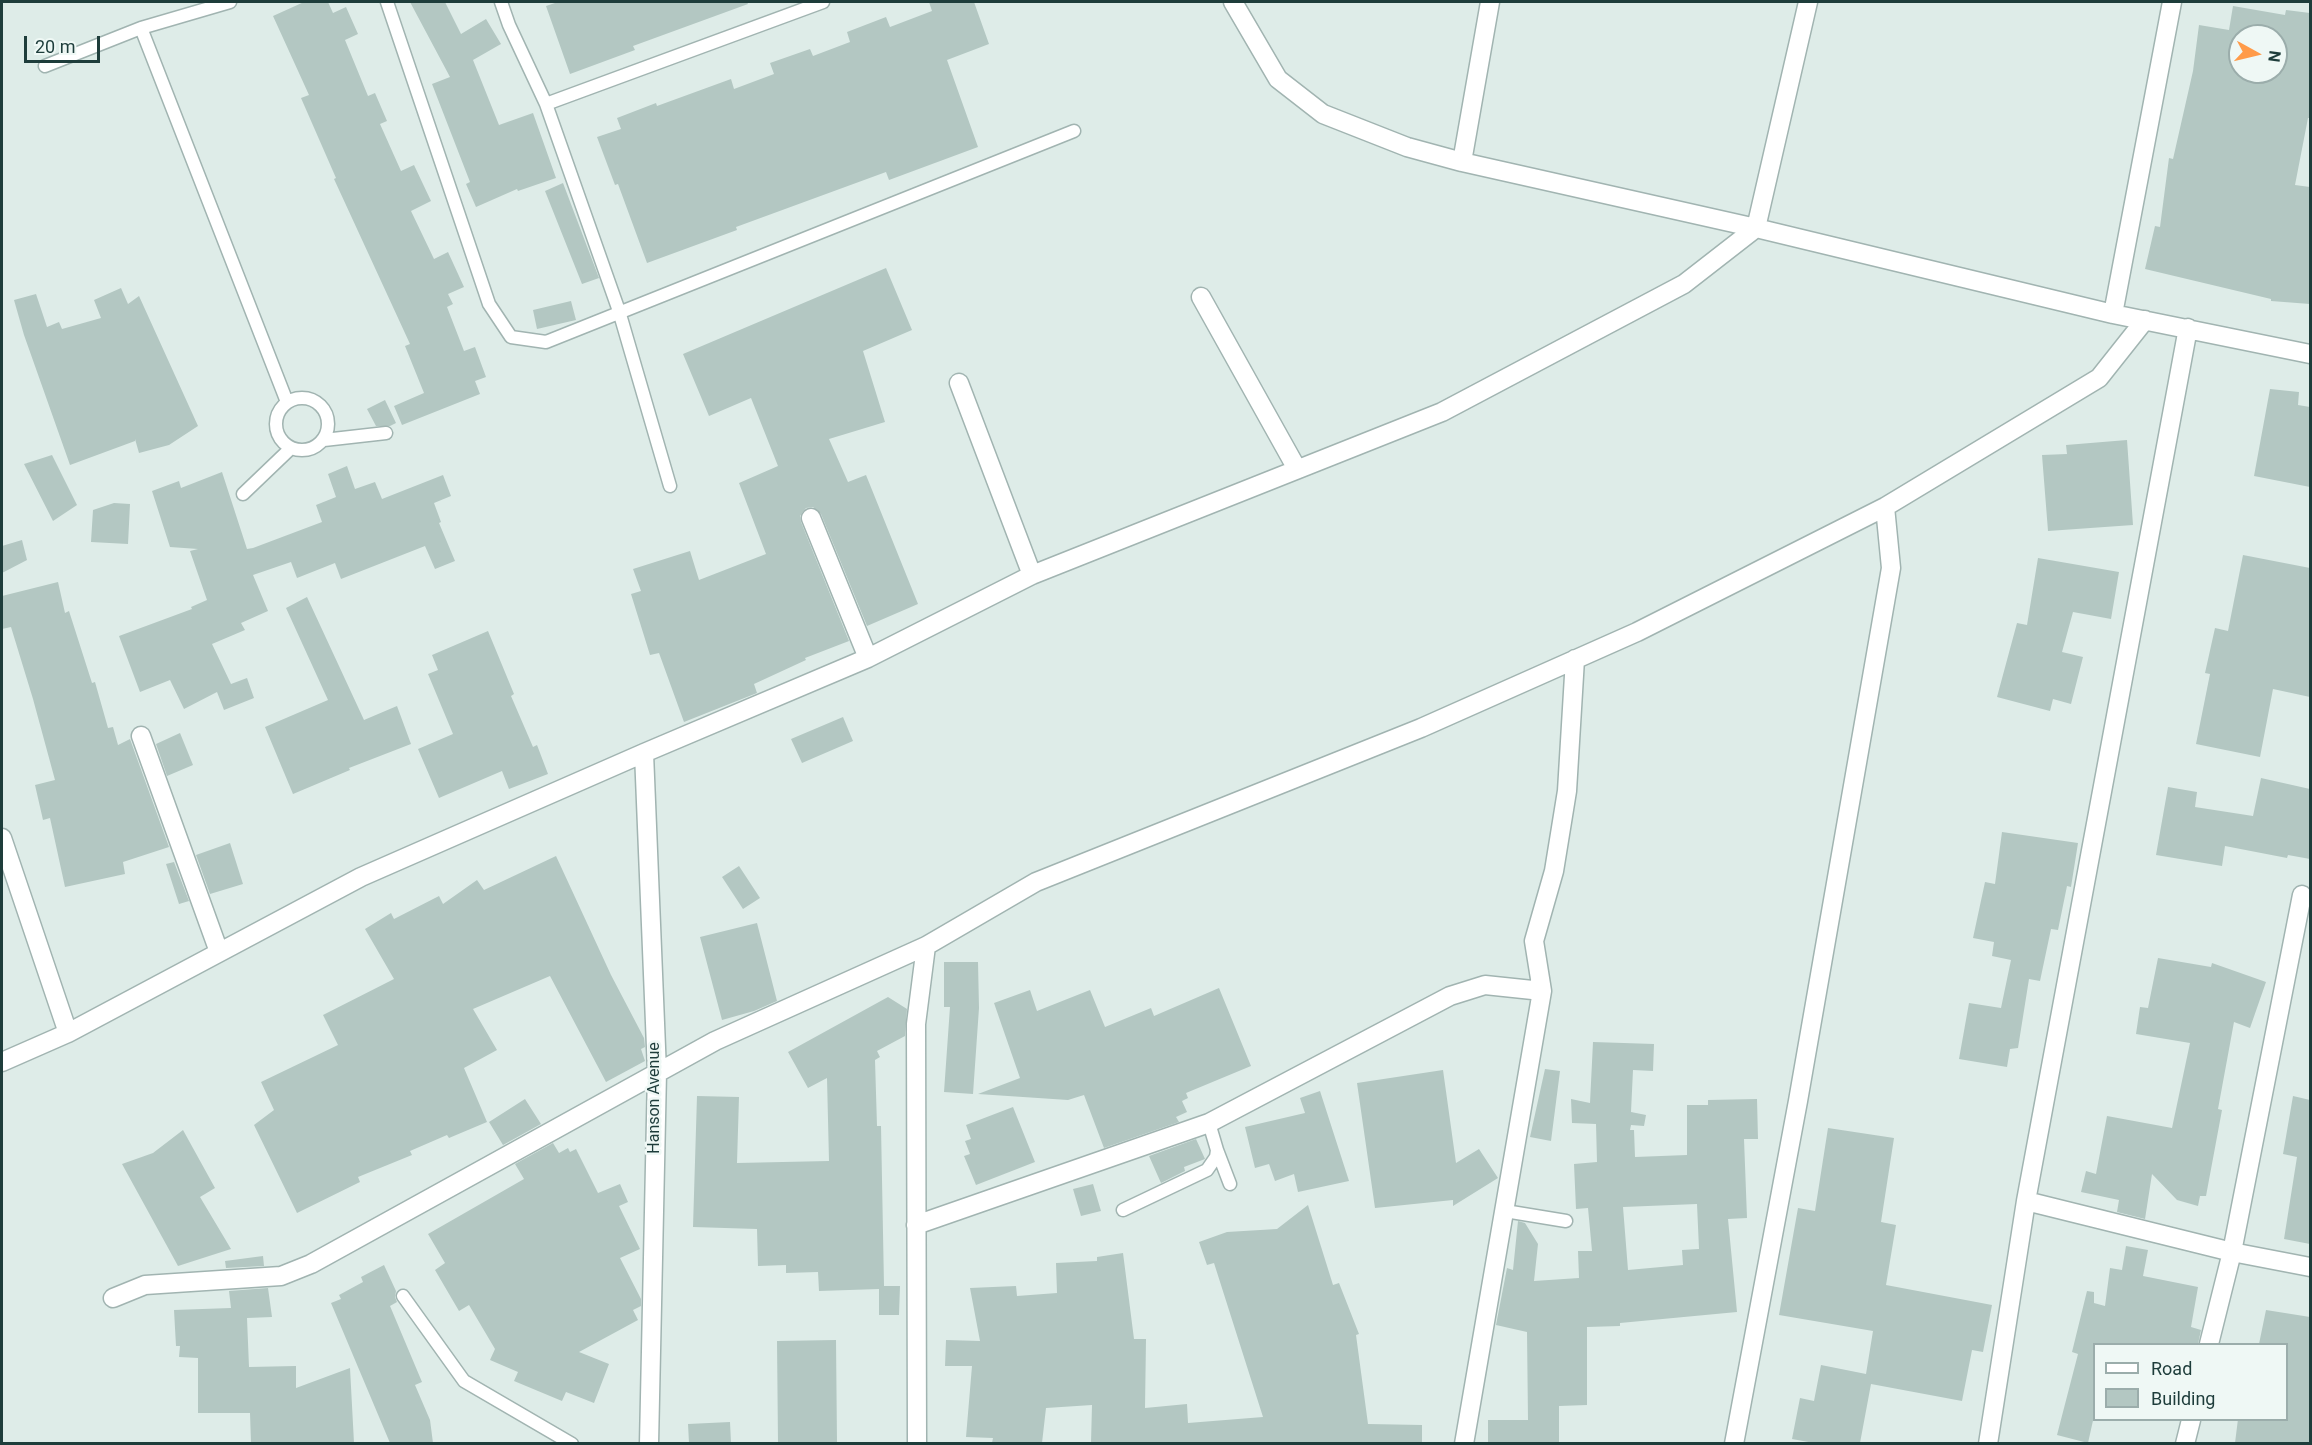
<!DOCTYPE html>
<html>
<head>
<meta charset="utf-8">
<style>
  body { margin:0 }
  #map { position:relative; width:2312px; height:1445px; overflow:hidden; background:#deece8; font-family:Roboto,sans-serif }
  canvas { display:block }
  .frame { position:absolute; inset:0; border:3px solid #1e3d3b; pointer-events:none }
  .legend { position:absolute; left:2093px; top:1343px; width:195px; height:78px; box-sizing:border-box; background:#eff8f5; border:2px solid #9badab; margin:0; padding:8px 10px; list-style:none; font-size:18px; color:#1e3d3b }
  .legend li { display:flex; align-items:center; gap:12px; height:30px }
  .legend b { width:30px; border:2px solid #9badab }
  .north { position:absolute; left:2228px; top:24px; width:60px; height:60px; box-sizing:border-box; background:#eff8f5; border:2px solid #9badab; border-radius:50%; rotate:98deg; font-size:16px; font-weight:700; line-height:24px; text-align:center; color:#1e3d3b }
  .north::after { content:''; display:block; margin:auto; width:21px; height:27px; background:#ff9b49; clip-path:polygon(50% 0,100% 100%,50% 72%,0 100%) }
  .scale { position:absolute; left:24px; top:36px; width:76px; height:27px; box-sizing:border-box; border:3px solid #1e3d3b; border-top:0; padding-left:8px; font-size:18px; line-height:21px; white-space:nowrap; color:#1e3d3b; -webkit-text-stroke:4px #eff8f5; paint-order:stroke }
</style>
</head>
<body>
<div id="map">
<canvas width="2312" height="1445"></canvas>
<div class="frame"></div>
<ul class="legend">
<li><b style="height:8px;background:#fff"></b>Road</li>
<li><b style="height:16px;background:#b3c7c2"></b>Building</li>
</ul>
<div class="north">N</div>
<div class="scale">20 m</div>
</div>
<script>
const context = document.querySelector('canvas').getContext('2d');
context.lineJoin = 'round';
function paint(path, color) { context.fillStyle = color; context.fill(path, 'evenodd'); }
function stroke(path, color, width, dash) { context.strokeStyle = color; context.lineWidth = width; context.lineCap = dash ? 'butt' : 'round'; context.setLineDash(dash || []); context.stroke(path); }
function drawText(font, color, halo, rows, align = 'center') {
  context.font = font + ' Roboto,sans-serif'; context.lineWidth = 5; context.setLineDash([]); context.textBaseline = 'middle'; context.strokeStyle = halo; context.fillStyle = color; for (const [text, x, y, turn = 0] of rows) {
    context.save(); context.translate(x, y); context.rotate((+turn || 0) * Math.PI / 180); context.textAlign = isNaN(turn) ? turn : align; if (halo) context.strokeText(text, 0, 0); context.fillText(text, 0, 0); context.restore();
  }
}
paint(new Path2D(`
  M 304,2 L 328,2 L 333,13 L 346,7 L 358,34 L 345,40 L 368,96 L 375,93 L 387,121 L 380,124 L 401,171 L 414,165 L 431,201 L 411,211 L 434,259 L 448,252 L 464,287 L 448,294 L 453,304 L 447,307 L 464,351 L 475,347 L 486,377 L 475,381 L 480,394 L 402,425 L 394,406 L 424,393 L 405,346 L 410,344 L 334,179 L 336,178 L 301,98 L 309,95 L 273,16 Z
  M 410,2 L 445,2 L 461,34 L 486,19 L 501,44 L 473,60 L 499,125 L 533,113 L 556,178 L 518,191 L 517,189 L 476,207 L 466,184 L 470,182 L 432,84 L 450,77 Z
  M 558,2 L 747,2 L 748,4 L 633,46 L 635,50 L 570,74 L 546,6 Z
  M 929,2 L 974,2 L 989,44 L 947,60 L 978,147 L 889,180 L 886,172 L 736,227 L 737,230 L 647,263 L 618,184 L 615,185 L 597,137 L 621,129 L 617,118 L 656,103 L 657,106 L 731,79 L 734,89 L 774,74 L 770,63 L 810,49 L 813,56 L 850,42 L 847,32 L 886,17 L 890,27 L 932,11 Z
  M 2233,6 L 2285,15 L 2286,10 L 2310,13 L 2310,118 L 2308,118 L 2295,185 L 2310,187 L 2310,304 L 2271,301 L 2271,299 L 2145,269 L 2155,226 L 2160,227 L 2169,158 L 2173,159 L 2193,71 L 2199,25 L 2229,30 ZM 2240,36 L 2276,36 L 2276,72 L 2240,72 Z
  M 563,183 L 599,278 L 582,284 L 545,191 Z
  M 886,268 L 912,330 L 863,351 L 885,422 L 829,439 L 848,482 L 866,475 L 918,604 L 867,626 L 821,514 L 813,507 L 806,508 L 800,516 L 801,522 L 849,641 L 805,658 L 806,660 L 754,684 L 757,693 L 684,722 L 659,653 L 650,655 L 631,594 L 641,591 L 633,569 L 690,551 L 699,580 L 766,554 L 739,483 L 778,466 L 751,398 L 709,416 L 683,354 Z
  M 121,288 L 128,304 L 139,296 L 198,426 L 169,445 L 139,453 L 135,439 L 135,441 L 70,465 L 24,335 L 14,300 L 36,294 L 47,327 L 59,322 L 62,329 L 101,318 L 94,300 Z
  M 571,301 L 576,320 L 537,329 L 533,310 Z
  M 2270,389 L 2299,392 L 2298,405 L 2310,407 L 2310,487 L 2254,476 Z
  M 385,400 L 396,423 L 390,426 L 376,426 L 367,409 Z
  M 2127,440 L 2133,525 L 2048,531 L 2042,455 L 2067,454 L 2066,445 Z
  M 52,455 L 77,505 L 53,521 L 24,464 Z
  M 347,466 L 355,489 L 375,482 L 382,499 L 443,475 L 451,496 L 434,503 L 441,522 L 439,523 L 455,561 L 435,569 L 425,546 L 341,579 L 335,563 L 297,578 L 291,562 L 253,575 L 268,611 L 241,623 L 245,630 L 212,644 L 231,684 L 247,678 L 254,698 L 224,710 L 217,692 L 184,709 L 170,680 L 140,692 L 119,636 L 192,609 L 191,607 L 207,600 L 190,551 L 198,549 L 170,547 L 152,491 L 179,481 L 181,488 L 222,472 L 247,549 L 253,548 L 322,522 L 316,505 L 336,497 L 328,474 Z
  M 114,503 L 130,504 L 128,544 L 91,542 L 93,510 Z
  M 22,540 L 27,560 L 2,573 L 2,546 Z
  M 2243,555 L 2310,568 L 2310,697 L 2273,689 L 2260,757 L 2196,744 L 2210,674 L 2205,673 L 2215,628 L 2228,631 Z
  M 2038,558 L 2119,572 L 2111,619 L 2073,612 L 2062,652 L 2083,657 L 2071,704 L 2053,699 L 2050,711 L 1997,697 L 2017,623 L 2027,625 Z
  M 58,582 L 65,613 L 69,611 L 92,683 L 95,682 L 108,728 L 113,727 L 118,745 L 130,739 L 169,847 L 123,862 L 125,874 L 65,887 L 50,818 L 43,820 L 35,785 L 55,780 L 33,699 L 11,627 L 2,629 L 2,596 Z
  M 307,597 L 364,720 L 397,706 L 411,744 L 349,768 L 350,770 L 293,794 L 265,727 L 328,700 L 286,608 Z
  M 488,631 L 514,694 L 511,696 L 533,747 L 537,745 L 548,774 L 509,789 L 502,771 L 439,798 L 418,749 L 453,734 L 428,674 L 438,670 L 432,655 Z
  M 843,717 L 853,741 L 802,763 L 791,739 Z
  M 180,733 L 193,765 L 167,776 L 156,744 Z
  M 2261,778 L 2310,789 L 2310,859 L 2288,855 L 2287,858 L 2225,846 L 2222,866 L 2156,855 L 2168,787 L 2197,792 L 2195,807 L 2253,816 Z
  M 2002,832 L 2078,843 L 2071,887 L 2067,886 L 2058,930 L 2051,929 L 2040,981 L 2029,979 L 2018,1048 L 2010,1049 L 2007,1067 L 1959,1059 L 1969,1003 L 2001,1008 L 2011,960 L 1992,956 L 1994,942 L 1973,938 L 1985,882 L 1995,884 Z
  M 230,843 L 243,884 L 210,894 L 196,855 Z
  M 556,856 L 611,975 L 644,1038 L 645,1047 L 641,1049 L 645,1061 L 606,1082 L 550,976 L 473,1009 L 497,1050 L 464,1068 L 487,1122 L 449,1138 L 447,1135 L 410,1151 L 412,1155 L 358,1177 L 360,1182 L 297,1213 L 254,1125 L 274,1110 L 261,1082 L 338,1045 L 323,1015 L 394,979 L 365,929 L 391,913 L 394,919 L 439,896 L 443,904 L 477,880 L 484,890 Z
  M 174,862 L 189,901 L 179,904 L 166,864 Z
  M 739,866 L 760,898 L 743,909 L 722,877 Z
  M 757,923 L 777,1001 L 754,1011 L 722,1020 L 700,937 Z
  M 2158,958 L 2211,967 L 2212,963 L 2266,982 L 2250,1028 L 2234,1022 L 2218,1109 L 2222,1110 L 2206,1196 L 2200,1196 L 2198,1206 L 2177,1200 L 2152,1174 L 2145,1219 L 2117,1212 L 2119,1200 L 2081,1192 L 2086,1171 L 2096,1174 L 2107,1116 L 2172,1128 L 2190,1043 L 2136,1034 L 2140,1007 L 2148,1008 Z
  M 944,962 L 978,962 L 979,1008 L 973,1094 L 944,1092 L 950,1007 L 944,1007 Z
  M 1219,988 L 1251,1066 L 1186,1093 L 1188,1098 L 1182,1101 L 1187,1112 L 1176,1117 L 1179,1122 L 1104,1148 L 1084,1095 L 1068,1100 L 978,1094 L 1020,1078 L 994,1003 L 1030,990 L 1037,1011 L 1090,990 L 1105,1027 L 1151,1008 L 1154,1016 Z
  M 888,997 L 907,1009 L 905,1036 L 877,1051 L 880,1057 L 875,1060 L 877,1126 L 881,1126 L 884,1286 L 900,1286 L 899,1315 L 879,1315 L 879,1289 L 819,1291 L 818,1272 L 786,1273 L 786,1265 L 758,1266 L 757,1229 L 693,1227 L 697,1096 L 739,1097 L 737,1163 L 829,1161 L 827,1078 L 808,1088 L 788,1052 Z
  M 1593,1042 L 1654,1044 L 1653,1071 L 1633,1070 L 1631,1112 L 1646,1115 L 1644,1126 L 1631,1125 L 1630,1130 L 1634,1130 L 1635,1157 L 1687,1155 L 1687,1105 L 1708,1105 L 1708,1100 L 1757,1099 L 1758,1139 L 1744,1139 L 1747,1218 L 1728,1219 L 1737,1312 L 1620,1323 L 1620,1326 L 1587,1327 L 1587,1405 L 1559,1406 L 1559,1443 L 1488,1443 L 1488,1420 L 1528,1420 L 1527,1332 L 1496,1325 L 1507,1268 L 1513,1270 L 1518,1221 L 1525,1223 L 1538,1244 L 1534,1281 L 1579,1278 L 1578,1251 L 1592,1251 L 1588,1208 L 1576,1209 L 1574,1164 L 1597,1162 L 1596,1124 L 1572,1123 L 1571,1099 L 1590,1103 ZM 1697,1204 L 1699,1249 L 1682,1250 L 1683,1265 L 1628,1270 L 1623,1207 Z
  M 1545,1069 L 1560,1071 L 1551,1141 L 1530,1137 Z
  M 1443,1070 L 1456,1163 L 1479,1149 L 1498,1178 L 1453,1206 L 1453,1200 L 1375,1208 L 1357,1083 Z
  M 1320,1091 L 1349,1181 L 1298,1192 L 1294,1174 L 1275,1181 L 1269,1164 L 1255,1168 L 1245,1127 L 1305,1113 L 1300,1098 Z
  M 2293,1096 L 2310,1100 L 2310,1244 L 2284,1239 L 2297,1157 L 2283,1154 Z
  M 525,1099 L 541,1124 L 503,1145 L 489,1122 Z
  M 1013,1107 L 1035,1162 L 976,1185 L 964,1156 L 970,1154 L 965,1141 L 971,1139 L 966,1125 Z
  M 1828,1128 L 1894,1138 L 1881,1222 L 1896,1225 L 1886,1285 L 1992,1305 L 1983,1352 L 1972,1350 L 1962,1401 L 1871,1384 L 1860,1443 L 1814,1443 L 1792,1439 L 1800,1398 L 1814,1401 L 1821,1365 L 1866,1374 L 1873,1331 L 1779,1315 L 1798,1208 L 1815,1211 Z
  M 183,1130 L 215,1188 L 200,1197 L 231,1249 L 178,1266 L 122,1164 L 153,1153 Z
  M 1196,1139 L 1205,1159 L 1184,1167 L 1185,1171 L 1161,1183 L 1149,1156 Z
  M 553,1143 L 559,1153 L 568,1148 L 570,1152 L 576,1149 L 598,1193 L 620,1184 L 628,1202 L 619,1206 L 640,1249 L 620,1258 L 641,1299 L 641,1306 L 633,1310 L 638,1320 L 579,1352 L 609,1364 L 594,1403 L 566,1392 L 562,1401 L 514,1381 L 518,1372 L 490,1360 L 495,1349 L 469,1305 L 459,1311 L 435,1270 L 445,1263 L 428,1234 L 524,1179 L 515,1164 Z
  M 1093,1184 L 1101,1211 L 1081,1216 L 1073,1189 Z
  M 1308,1205 L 1333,1285 L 1339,1283 L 1359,1334 L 1356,1335 L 1368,1424 L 1422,1425 L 1422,1443 L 1091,1443 L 1092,1405 L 1046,1408 L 1042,1443 L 992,1443 L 993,1438 L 966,1437 L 972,1366 L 945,1366 L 946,1340 L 980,1341 L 970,1288 L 1016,1286 L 1017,1296 L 1057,1293 L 1056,1263 L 1097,1261 L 1097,1257 L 1123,1253 L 1134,1339 L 1146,1339 L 1145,1408 L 1187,1404 L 1188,1423 L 1263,1417 L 1214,1263 L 1207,1265 L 1199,1242 L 1227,1232 L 1277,1229 Z
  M 2126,1246 L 2148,1250 L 2143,1276 L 2198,1287 L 2191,1327 L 2201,1330 L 2198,1344 L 2094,1344 L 2094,1416 L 2088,1443 L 2057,1435 L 2078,1354 L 2072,1352 L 2087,1291 L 2094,1292 L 2094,1303 L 2105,1306 L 2110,1268 L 2122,1270 Z
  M 263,1256 L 264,1266 L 226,1268 L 225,1261 Z
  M 384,1265 L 396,1291 L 395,1297 L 397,1302 L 390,1306 L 422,1382 L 415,1385 L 430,1420 L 433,1443 L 390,1443 L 331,1303 L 341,1299 L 339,1295 L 363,1282 L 361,1277 Z
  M 268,1288 L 272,1317 L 247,1318 L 249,1367 L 296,1366 L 296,1388 L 350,1368 L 354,1443 L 251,1443 L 250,1413 L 198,1413 L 198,1358 L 179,1357 L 180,1346 L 176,1346 L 174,1310 L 231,1308 L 229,1291 Z
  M 2266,1310 L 2310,1317 L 2310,1443 L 2235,1443 L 2238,1419 L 2286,1419 L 2286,1344 L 2259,1344 Z
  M 836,1340 L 837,1443 L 778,1443 L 777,1341 Z
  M 730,1422 L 731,1443 L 689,1443 L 688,1424 Z`), '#b3c7c2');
const service = new Path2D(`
  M 387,2 L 489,304 L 511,337 L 546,342 L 1074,131
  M 501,2 L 509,25 L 546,104 L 619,311 L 670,486
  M 141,28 L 287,402
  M 45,66 L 141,28 L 230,2
  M 546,104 L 823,2
  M276 424a26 26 0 1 1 52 0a26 26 0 1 1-52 0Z
  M 324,440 L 386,433
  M 243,494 L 290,449
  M 1217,1150 L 1230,1184
  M 1123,1210 L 1207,1170 L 1216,1157 L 1217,1150 L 1209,1123
  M 1505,1211 L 1566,1221
  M 403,1296 L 464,1381 L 572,1444`);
const minor = new Path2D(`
  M 1233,2 L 1278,79 L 1323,114 L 1407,147 L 1462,162 L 1756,228 L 2113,314 L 2310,354
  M 1462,162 L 1490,2
  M 1201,297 L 1297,469
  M 2113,314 L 2172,2
  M 959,383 L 1032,575
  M 811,518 L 868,658
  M 141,736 L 219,952
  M 644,753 L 657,1072 L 649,1444
  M 2,838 L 68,1033
  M 2,1062 L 68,1033 L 361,877 L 644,753 L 868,658 L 1032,575 L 1442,412 L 1684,284 L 1756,228 L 1808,2
  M 2026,1201 L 2232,1252 L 2310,1267
  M 916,1225 L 1209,1123 L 1450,996 L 1485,985 L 1542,991
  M 113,1298 L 145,1285 L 281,1276 L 311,1264 L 715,1041 L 926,946 L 1036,882 L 1421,728 L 1637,632 L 1885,507 L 2099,378 L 2145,320
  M 2209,1344 L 2232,1252 L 2302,895
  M 917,1444 L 916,1024 L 926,946
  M 1464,1444 L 1542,991 L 1534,941 L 1554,871 L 1567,791 L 1575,659
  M 1734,1444 L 1798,1101 L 1891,568 L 1885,507
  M 1988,1444 L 2026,1201 L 2188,328
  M 2185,1444 L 2191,1420`);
stroke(service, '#a1b4b1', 15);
stroke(minor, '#a1b4b1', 21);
stroke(service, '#fff', 12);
stroke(minor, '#fff', 18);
drawText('16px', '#1e3d3b', '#eff8f5', [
  ["Hanson Avenue",655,1098,-90]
]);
</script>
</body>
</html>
